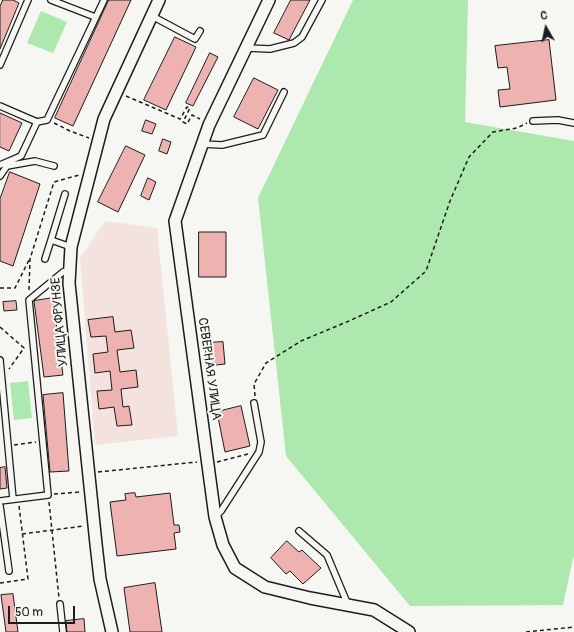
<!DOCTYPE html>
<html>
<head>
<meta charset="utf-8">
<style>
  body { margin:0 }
  #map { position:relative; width:574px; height:632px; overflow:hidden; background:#f6f6f2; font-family:Pangolin,sans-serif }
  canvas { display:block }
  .north { position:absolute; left:526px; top:8px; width:40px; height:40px; -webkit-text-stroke:3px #f6f6f2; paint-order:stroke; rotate:351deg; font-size:11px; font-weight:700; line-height:16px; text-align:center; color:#1c1c1c }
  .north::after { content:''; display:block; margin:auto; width:14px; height:18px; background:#1c1c1c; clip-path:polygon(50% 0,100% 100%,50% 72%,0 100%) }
  .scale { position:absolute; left:8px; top:606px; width:67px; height:18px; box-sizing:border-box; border:2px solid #1c1c1c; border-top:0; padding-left:5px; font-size:12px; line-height:14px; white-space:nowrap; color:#1c1c1c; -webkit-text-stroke:3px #f6f6f2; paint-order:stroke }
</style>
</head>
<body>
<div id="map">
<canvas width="574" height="632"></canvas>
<div class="north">С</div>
<div class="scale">50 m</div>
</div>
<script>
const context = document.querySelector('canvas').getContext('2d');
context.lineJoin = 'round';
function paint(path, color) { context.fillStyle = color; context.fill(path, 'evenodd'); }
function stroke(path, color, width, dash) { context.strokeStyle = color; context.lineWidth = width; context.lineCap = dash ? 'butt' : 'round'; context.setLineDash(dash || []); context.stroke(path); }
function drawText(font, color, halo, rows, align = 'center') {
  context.font = font + ' Pangolin,sans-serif'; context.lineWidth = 4; context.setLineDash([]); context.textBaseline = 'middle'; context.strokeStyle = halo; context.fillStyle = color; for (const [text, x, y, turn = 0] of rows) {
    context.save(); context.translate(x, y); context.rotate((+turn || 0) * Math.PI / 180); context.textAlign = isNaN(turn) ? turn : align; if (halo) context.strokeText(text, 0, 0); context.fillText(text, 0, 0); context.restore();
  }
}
paint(new Path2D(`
  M 105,221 L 157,228 L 178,436 L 95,445 L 80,258 Z`), '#f4e2de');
paint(new Path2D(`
  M 353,0 L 468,0 L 465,122 L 574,141 L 574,557 L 573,558 L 563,605 L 410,606 L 286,456 L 258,198 Z
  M 41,11 L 67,22 L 53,53 L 27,43 Z
  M 28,381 L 32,418 L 14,420 L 10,383 Z`), '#ade9af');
const building = new Path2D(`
  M 3,0 L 13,0 L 19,3 L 0,49 L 0,7 Z
  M 109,0 L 131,0 L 73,126 L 55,118 Z
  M 291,0 L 310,0 L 289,40 L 274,33 Z
  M 175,37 L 196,47 L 166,110 L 144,100 Z
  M 549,40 L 556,100 L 500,107 L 498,90 L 510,89 L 507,67 L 498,68 L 495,46 Z
  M 210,53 L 218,57 L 193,106 L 186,103 Z
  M 254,78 L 278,90 L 258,129 L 234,117 Z
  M 0,113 L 22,123 L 9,151 L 0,147 Z
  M 146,120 L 156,124 L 152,134 L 142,131 Z
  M 163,139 L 171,142 L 167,154 L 159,151 Z
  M 126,146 L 145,155 L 118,212 L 98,202 Z
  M 10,172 L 40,184 L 13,266 L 0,261 L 0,199 Z
  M 148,178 L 156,182 L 149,200 L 141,196 Z
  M 199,232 L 226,232 L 226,277 L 199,277 Z
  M 53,298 L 63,375 L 44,377 L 34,301 Z
  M 16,301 L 17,310 L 4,311 L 3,302 Z
  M 113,317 L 115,332 L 131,330 L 134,348 L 117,350 L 120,372 L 136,370 L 138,387 L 121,389 L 123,407 L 129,406 L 132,425 L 117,426 L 114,407 L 99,409 L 97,391 L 112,390 L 110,371 L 95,373 L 93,354 L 108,352 L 106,336 L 91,337 L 88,320 Z
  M 223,342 L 225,364 L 207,366 L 205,343 Z
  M 63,393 L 69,471 L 50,472 L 43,395 Z
  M 241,406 L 250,446 L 225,452 L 217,412 Z
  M 5,467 L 7,488 L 0,489 L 0,468 Z
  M 135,493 L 136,497 L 170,493 L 174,525 L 179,525 L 180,532 L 174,533 L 176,549 L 117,556 L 110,502 L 126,500 L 125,494 Z
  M 287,541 L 299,552 L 302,550 L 321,568 L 303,584 L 290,571 L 286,574 L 271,558 Z
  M 155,583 L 162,632 L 130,632 L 124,588 Z
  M 13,594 L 18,632 L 6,632 L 1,595 Z
  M 84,619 L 85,632 L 67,632 L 66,621 Z`);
paint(building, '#eeb2b0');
stroke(building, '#1c1c1c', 1);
const service = new Path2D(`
  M 51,0 L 95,17
  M 152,16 L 195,39 L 200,31
  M 247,48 L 270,49 L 294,43 L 302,37 L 322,0
  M 0,65 L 28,0
  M 0,106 L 37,122 L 47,120 L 104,0
  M 533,121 L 558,120 L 574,123
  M 202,144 L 222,145 L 263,135 L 284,92
  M 0,165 L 21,156 L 37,122
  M 0,176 L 7,166 L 35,161 L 54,166
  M 65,194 L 51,240 L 71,247
  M 45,259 L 51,240
  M 0,360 L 13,499
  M 0,501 L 48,495 L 29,300 L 63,272 L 70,270
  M 0,506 L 9,571
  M 215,517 L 221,511 L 259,452 L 261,442 L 254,403
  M 299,531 L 327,555 L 348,605
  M 60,604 L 63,632`);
const minor = new Path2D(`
  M 269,0 L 209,125 L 175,221 L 215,517 L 223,545 L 235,568 L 265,587 L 310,598 L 374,610 L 409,632
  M 112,632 L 100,579 L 96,544 L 69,283 L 71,247 L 104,119 L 159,0`);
stroke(service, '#1c1c1c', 8);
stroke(minor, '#1c1c1c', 14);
stroke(new Path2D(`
  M 126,96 L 180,119 L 187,107 L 190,108 L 183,122 L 187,124 L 192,115 L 200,119
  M 54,123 L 70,131 L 89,138
  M 0,288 L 15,288 L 29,260
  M 29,290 L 30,259 L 54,182 L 79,175
  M 0,327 L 24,348 L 9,369
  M 255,396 L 254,384 L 266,363 L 301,341 L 349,321 L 391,302 L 426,271 L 450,201 L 469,157 L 493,132 L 517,128 L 527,123
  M 14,445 L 36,442
  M 217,462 L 248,454
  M 98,472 L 197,462
  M 54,494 L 80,492
  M 49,502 L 59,598
  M 22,534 L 84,526
  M 0,583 L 28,579 L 19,506
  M 526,632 L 574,627`), '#1c1c1c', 1.5, [4, 3]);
stroke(service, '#f6f6f2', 5.5);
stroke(minor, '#f6f6f2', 11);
drawText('13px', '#1c1c1c', '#f6f6f2', [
  ["УЛИЦА ФРУНЗЕ",60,322,-95],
  ["СЕВЕРНАЯ УЛИЦА",209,369,82]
]);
</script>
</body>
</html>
